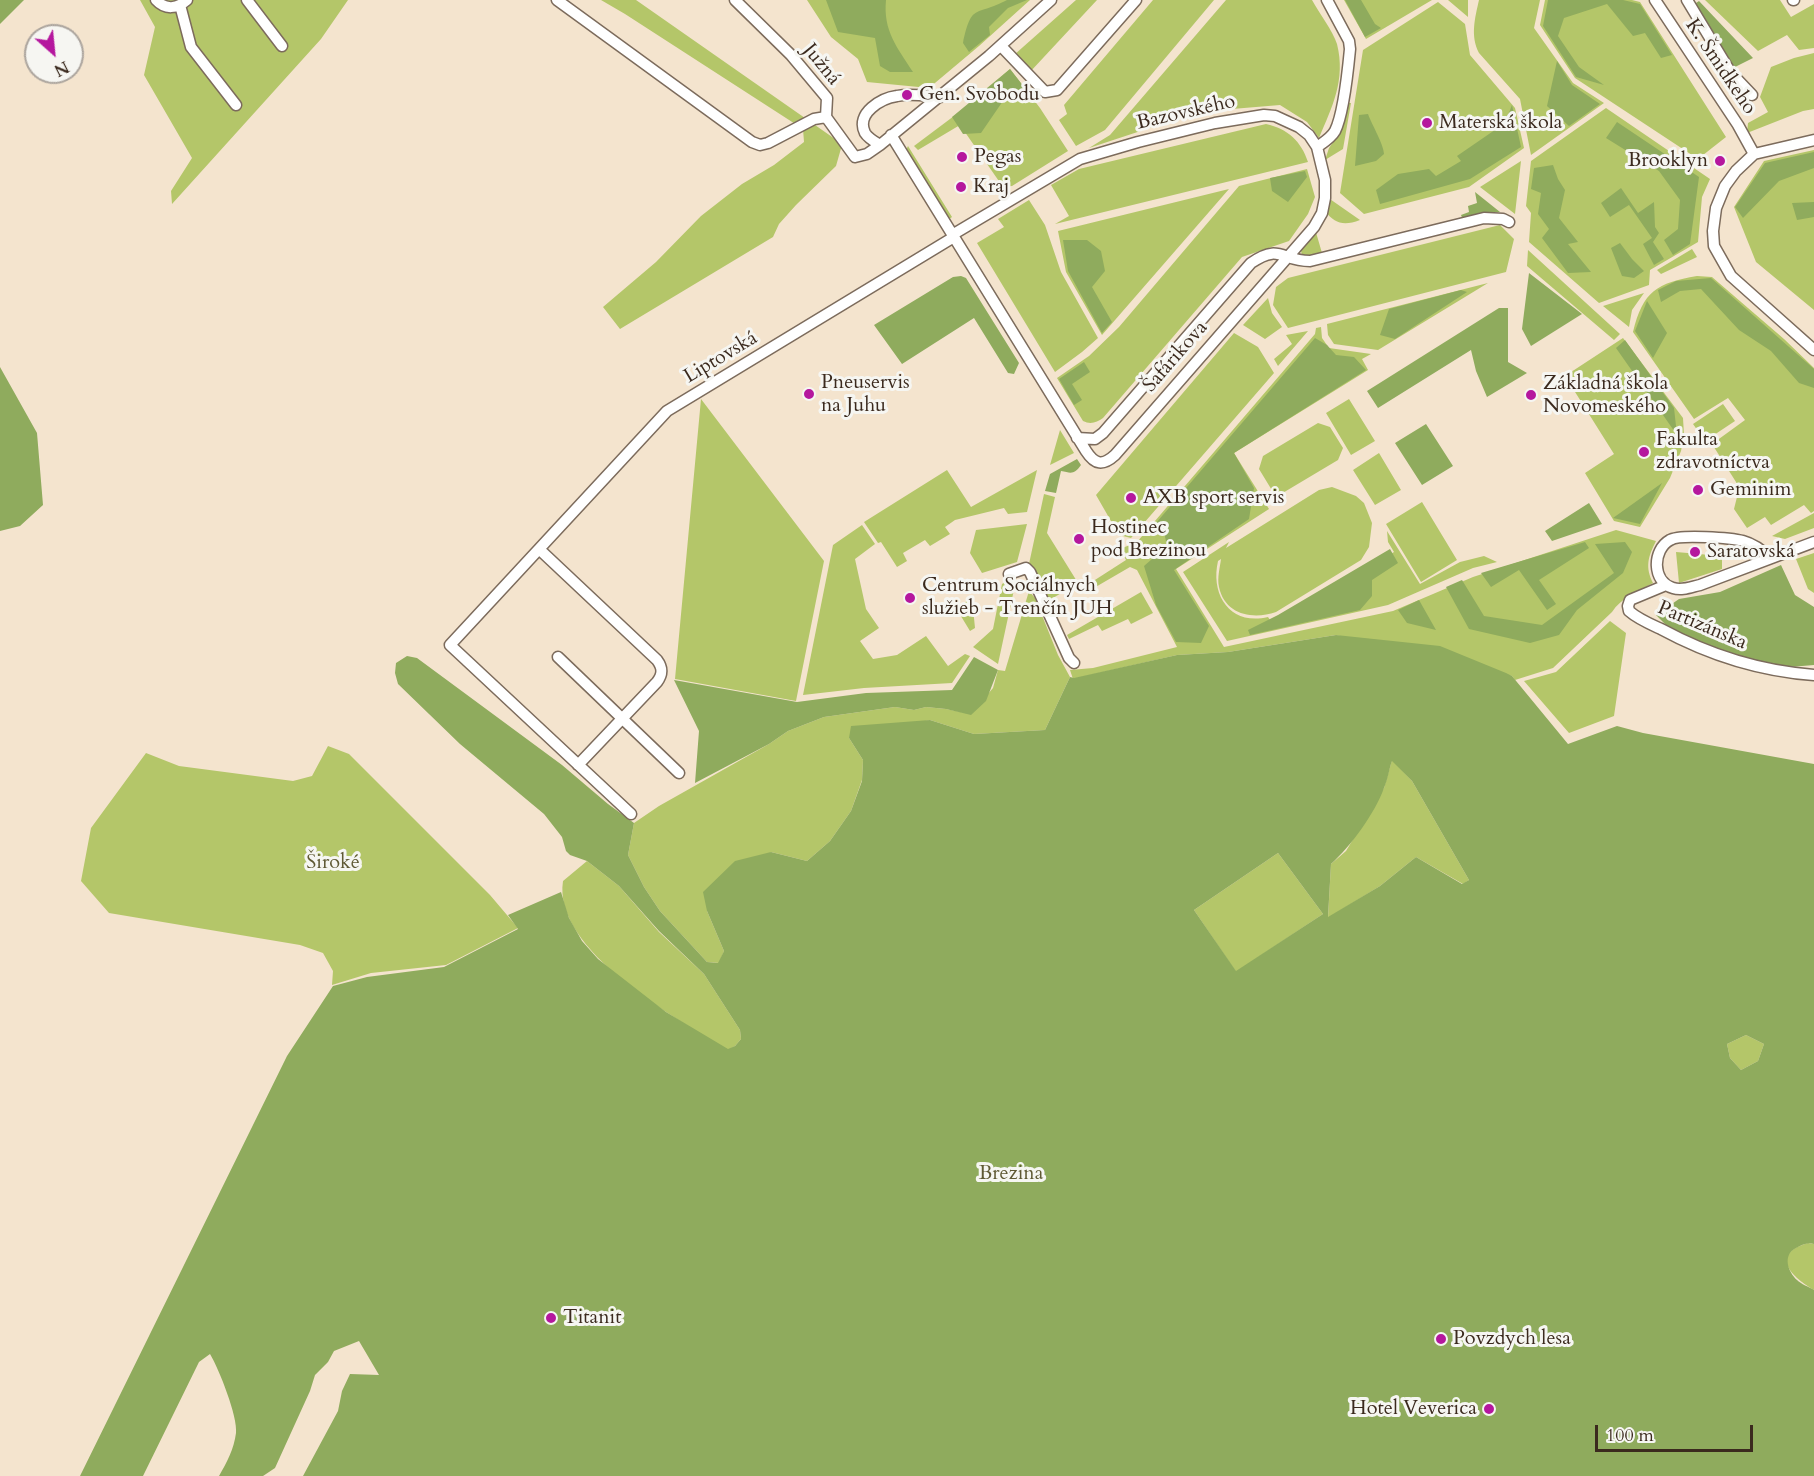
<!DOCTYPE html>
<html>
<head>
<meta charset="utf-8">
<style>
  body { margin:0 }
  #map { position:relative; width:1814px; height:1476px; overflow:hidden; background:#f4e4ce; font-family:Cardo,serif }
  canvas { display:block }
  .north { position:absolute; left:24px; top:24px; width:60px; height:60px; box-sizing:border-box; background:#f6f6f2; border:2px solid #aba49d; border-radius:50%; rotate:153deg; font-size:16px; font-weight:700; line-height:24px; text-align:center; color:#3b2a1e }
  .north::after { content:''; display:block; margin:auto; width:21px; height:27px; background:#b5179e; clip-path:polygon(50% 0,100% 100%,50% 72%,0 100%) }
  .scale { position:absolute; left:1595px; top:1425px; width:158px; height:27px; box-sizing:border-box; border:3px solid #3b2a1e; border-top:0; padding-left:8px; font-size:18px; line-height:21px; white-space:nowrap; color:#3b2a1e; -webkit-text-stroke:4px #f6f6f2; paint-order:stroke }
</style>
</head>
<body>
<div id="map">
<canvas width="1814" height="1476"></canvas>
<div class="north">N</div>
<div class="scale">100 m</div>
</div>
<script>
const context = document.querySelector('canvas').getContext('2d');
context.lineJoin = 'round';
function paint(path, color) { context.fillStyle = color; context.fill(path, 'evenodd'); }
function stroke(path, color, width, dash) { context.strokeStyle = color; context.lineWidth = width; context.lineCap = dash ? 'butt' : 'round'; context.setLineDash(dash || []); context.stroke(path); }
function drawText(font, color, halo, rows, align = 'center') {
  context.font = font + ' Cardo,serif'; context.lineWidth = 6; context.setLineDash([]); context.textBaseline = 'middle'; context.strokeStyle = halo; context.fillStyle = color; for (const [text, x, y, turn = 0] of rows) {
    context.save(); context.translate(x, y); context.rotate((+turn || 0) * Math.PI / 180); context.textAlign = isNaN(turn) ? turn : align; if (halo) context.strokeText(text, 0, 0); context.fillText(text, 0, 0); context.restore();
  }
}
paint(new Path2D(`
  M 140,0 L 348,0 L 321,39 L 172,204 L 171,191 L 192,158 L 144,75 L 155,27 Z
  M 601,0 L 636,0 L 835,139 L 839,136 L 844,138 L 836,166 L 796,205 L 779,224 L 773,237 L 620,329 L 603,307 L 656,262 L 701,216 L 742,184 L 774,165 L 804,142 L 803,129 L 625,14 Z
  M 807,0 L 1030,0 L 979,46 L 929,88 L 867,82 L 858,59 L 831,37 Z
  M 1076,0 L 1097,0 L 1030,72 L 1014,55 Z
  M 1153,0 L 1214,0 L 1105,130 L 1076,146 L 1059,120 L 1067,114 L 1064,105 Z
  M 1226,0 L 1312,0 C 1319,13 1333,31 1337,44 C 1346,80 1332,107 1319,138 L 1307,122 L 1280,105 L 1220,110 L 1174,120 L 1089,148 L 1110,135 Z
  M 1344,0 L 1432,0 L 1366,39 Z
  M 1448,0 L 1468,0 L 1468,17 Z
  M 1479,0 L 1540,0 L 1534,28 L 1573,83 L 1604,103 L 1531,155 L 1520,99 L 1479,53 C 1470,36 1475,18 1479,0 Z
  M 1545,0 L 1632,0 L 1640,2 L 1726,137 L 1698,159 L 1575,78 L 1540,25 Z
  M 1705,0 L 1780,0 L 1791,17 L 1814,4 L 1814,48 L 1799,50 L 1787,35 L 1758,51 Z
  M 1438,2 L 1465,24 L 1470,55 L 1515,108 L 1524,148 L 1469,187 L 1364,214 L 1340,193 L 1363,50 Z
  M 1814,53 L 1814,109 L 1803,111 L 1747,133 L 1748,123 L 1768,112 L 1760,97 L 1771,67 L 1794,58 Z
  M 1010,69 L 1040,108 L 1068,151 L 1012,186 L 1003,187 L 960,125 L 918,150 L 914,146 L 970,104 Z
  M 1347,103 L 1351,103 L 1343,149 L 1325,160 L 1329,148 L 1341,131 Z
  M 1606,108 L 1710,179 L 1702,197 L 1698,242 L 1650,270 L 1649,285 L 1599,303 L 1529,242 L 1531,213 L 1526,206 L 1531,161 Z
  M 1266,124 C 1288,129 1301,141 1308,162 L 1055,224 L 1069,216 L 1051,185 L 1079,169 Z
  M 908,146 L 952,217 L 947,221 L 906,150 Z
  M 1814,150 L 1814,310 L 1756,262 L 1734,207 L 1764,161 Z
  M 1521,161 L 1515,214 L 1480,187 Z
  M 1307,169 L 1315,197 L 1308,214 L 1289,241 L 1242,257 L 1103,418 C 1097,422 1091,425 1083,421 L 1057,378 L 1089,356 L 1119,327 L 1239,186 Z
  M 1229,189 L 1102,335 L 1066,272 L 1058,231 Z
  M 1327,197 L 1360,220 C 1344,226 1335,224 1325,211 Z
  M 1029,200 L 1045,225 L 1061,272 L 1098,338 L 1082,352 L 1055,372 L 977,243 L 1004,227 L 998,219 Z
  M 1500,225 L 1514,239 L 1506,272 L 1288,328 L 1273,305 L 1276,287 L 1288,278 Z
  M 1315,229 L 1322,253 L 1308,258 L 1302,255 L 1300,247 Z
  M 1692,249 L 1697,257 L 1661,274 L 1657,270 Z
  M 1528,250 L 1620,334 L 1614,340 L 1527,266 Z
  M 1697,276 L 1712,277 L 1784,339 L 1814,368 L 1814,511 L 1811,513 L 1804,505 L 1771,525 L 1765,517 L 1747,528 L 1734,509 L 1738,493 L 1736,482 L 1712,444 L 1745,420 L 1728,398 L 1694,419 L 1633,332 C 1643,291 1657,283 1697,276 Z
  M 1488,283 L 1378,350 L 1334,344 L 1328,335 L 1327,324 Z
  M 1644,293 L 1632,310 L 1629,327 L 1603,306 Z
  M 1268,298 L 1272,313 L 1282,327 L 1265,339 L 1243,325 Z
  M 1321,327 L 1322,338 L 1329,348 L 1371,354 L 1362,359 L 1368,370 L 1234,453 L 1269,509 L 1176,569 L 1224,647 L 1393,611 L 1473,577 L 1616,530 L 1656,541 C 1648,557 1645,567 1653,583 C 1638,591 1621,598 1612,612 L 1553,668 L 1515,680 L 1512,676 L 1336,635 L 1228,652 L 1177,655 L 1073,679 L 1070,670 L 1093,668 L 1177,647 L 1137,570 L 1130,567 L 1087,592 L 1084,587 L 1126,560 L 1120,549 L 1137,542 L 1315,334 L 1316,328 Z
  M 1308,331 L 1278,366 L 1274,359 L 1292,344 L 1286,335 Z
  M 1234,333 L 1258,347 L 1274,373 L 1131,538 L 1119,535 L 1096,495 Z
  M 1623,338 L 1683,418 L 1684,435 L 1681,451 L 1670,478 L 1640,527 L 1614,521 L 1585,473 L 1614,454 L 1565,376 Z
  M 701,399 L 824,561 L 796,701 L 675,679 Z
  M 1349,399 L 1375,441 L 1351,455 L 1326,413 Z
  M 1723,404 L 1735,421 L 1705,441 L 1693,424 Z
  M 1318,423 L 1330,427 L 1343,448 L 1338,460 L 1281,494 L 1273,492 L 1259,469 L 1263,456 Z
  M 1060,430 L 1074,453 L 1050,465 Z
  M 1379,453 L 1401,490 L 1375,505 L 1353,470 Z
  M 947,470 L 971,507 L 1037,470 L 1027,512 L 1008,514 L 1004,508 L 955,520 L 945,527 L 950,534 L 930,546 L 925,540 L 903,553 L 907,561 L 897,567 L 881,542 L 878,543 L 864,522 Z
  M 1332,487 L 1356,496 L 1364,503 L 1372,523 L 1369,547 L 1361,560 L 1276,612 C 1253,620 1225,615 1219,587 C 1217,578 1220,567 1221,559 L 1218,561 C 1210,596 1231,626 1268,617 L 1272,623 L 1394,552 L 1388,542 L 1387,531 L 1420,584 L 1460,562 L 1484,556 L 1497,562 L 1473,568 L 1388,605 L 1227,641 L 1183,572 L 1229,542 L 1226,548 L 1319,490 Z
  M 1044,494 L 1055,497 L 1047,533 L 1078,583 L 1048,601 L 1029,564 Z
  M 1422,502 L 1457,560 L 1421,582 L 1386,524 Z
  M 1814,513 L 1814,528 L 1785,539 L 1772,536 Z
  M 1027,524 L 1017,562 L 982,573 L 970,553 L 976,530 Z
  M 862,525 L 875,544 L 855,559 L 866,609 L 879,628 L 860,641 L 873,659 L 897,655 L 926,636 L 948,666 L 965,654 L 970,656 L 952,683 L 864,688 L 803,695 L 833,545 Z
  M 1676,552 L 1722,556 L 1722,569 L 1679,583 Z
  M 1814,553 L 1814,593 L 1808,589 L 1796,559 Z
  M 1010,579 L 1015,585 L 998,664 L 973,647 L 993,629 L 1002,584 Z
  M 1029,591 L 1035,598 L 1058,655 L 1070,677 L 1045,730 L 974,734 L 930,720 L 849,738 L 863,760 L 862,780 L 851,811 L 830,841 L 807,861 L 771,852 L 707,911 L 724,951 L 719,963 L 707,962 L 660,911 L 644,887 L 628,855 L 634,823 L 659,806 L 769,744 L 788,731 L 824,717 L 895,707 L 914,710 L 926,707 L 946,709 L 971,714 L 993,688 L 998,670 L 1005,671 Z
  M 1141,592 L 1153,613 L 1131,624 L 1128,619 L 1102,631 L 1098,625 L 1069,639 L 1067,635 Z
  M 972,598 L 975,628 L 970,631 L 956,608 Z
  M 1610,621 L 1626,633 L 1614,716 L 1569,733 L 1524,681 L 1556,672 Z
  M 328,746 L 349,754 L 490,895 L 518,928 L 446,965 L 371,973 L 332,985 L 333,971 L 323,953 L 300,945 L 109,913 L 81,881 L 91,828 L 146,753 L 179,766 L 293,781 L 312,776 Z
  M 1392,760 L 1412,781 L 1469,880 L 1463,884 L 1416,857 L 1380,886 L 1328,918 L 1331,864 L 1346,851 L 1384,788 Z
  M 1278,853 L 1323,914 L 1236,972 L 1194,910 Z
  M 587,861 L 619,886 L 659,932 L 704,974 L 740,1030 L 741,1039 L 735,1046 L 728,1050 C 678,1020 552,950 563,881 Z
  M 1746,1035 L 1764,1044 L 1758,1061 L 1741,1070 L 1730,1058 L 1727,1044 Z
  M 1808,1243 L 1814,1244 L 1814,1290 C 1802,1283 1773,1263 1794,1249 C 1798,1246 1803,1245 1808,1243 Z`), '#b4c669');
paint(new Path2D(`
  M 0,0 L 24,0 L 0,24 Z
  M 826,0 L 886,0 C 883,31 897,47 913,72 L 890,72 L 880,66 L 875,38 L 838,32 Z
  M 1007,0 L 1027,0 L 1008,8 L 989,27 L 990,35 L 969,52 L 963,43 C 972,2 975,17 1007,0 Z
  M 1345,0 L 1361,0 L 1375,24 L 1381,28 L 1365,37 Z
  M 1548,0 L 1623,0 L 1640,4 L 1672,55 L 1661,58 L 1645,33 L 1633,36 L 1607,4 L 1564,18 L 1558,36 L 1579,67 L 1604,85 L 1576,77 L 1543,26 Z
  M 1699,1 L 1753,58 L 1731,69 L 1693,5 Z
  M 1557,61 L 1572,85 L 1600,104 L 1569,126 L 1547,106 Z
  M 1010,69 L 1028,92 L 1005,98 L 981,133 L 963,134 L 952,117 Z
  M 1512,105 L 1521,147 L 1470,179 L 1380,204 L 1376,190 L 1398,174 L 1429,169 L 1436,176 L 1461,161 L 1457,156 L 1505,123 Z
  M 1368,114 C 1372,125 1384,145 1384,154 L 1376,161 L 1355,166 L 1359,115 Z
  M 1617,122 L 1699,177 L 1690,244 L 1673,255 L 1664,240 L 1678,229 L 1680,200 L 1659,171 L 1606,138 Z
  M 1814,152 L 1814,168 L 1779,181 L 1743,218 L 1735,207 L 1765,163 Z
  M 1553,165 L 1558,179 L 1565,190 L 1559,218 L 1578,242 L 1568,244 L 1591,272 L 1568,273 L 1542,238 L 1549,229 L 1538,214 L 1541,193 L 1531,189 L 1534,168 Z
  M 1305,171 L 1307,177 L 1288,202 L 1272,191 L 1270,178 Z
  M 1621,188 L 1638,213 L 1654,202 L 1655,227 L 1659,233 L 1653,242 L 1664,259 L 1654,265 L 1643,244 L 1652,238 L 1629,205 L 1610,217 L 1601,203 Z
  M 1475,192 L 1500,212 L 1478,213 L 1475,217 L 1463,220 L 1461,215 L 1469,212 L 1468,206 L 1477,203 Z
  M 1814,202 L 1814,217 L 1797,220 L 1792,203 Z
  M 1063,240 L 1087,240 L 1101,251 L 1105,271 L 1092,287 L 1112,322 L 1102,333 L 1068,271 Z
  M 1620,243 L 1632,259 L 1644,271 L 1634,278 L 1622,276 L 1611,248 Z
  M 1529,273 L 1582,314 L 1531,346 L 1522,329 Z
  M 961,276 L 966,278 L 1019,363 L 1014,374 L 1008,373 L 974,318 L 902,364 L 874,325 L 953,277 Z
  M 1711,278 L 1814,369 L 1814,388 L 1799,383 L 1771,351 L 1739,330 L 1701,289 L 1680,291 L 1661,302 L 1658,290 L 1676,281 Z
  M 1461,290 L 1467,292 L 1395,339 L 1380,335 L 1389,309 Z
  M 1647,301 L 1667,333 L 1653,358 L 1635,331 Z
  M 1499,308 L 1508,308 L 1508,362 L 1527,373 L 1487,397 L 1476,371 L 1471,350 L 1378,408 L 1367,391 Z
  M 1315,338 L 1327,345 L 1336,355 L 1354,357 L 1366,370 L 1234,453 L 1254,488 L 1249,519 L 1174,570 L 1209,626 L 1201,643 L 1176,642 L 1156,605 L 1144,566 L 1167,546 L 1164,532 L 1156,523 Z
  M 1625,340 L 1674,408 L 1677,435 L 1616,348 Z
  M 1084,362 L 1090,372 L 1072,384 L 1082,400 L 1074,405 L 1059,379 Z
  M 0,367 L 37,433 L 43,505 L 20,526 L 0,531 Z
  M 1426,424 L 1453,466 L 1422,485 L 1395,443 Z
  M 1077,459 L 1081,465 C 1074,475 1071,473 1061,471 L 1056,493 L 1045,491 L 1050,474 Z
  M 1662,483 L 1640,524 L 1613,518 Z
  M 1589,503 L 1602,524 L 1552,541 L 1545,531 Z
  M 1585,542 L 1589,548 L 1539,580 L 1556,604 L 1547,610 L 1519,570 L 1491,587 L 1481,573 Z
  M 1625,542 L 1632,552 L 1623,573 L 1577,610 L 1559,635 L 1530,643 L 1469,629 L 1446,587 L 1462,580 L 1484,616 L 1542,625 L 1614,573 L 1595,544 Z
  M 1390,549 L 1398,563 L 1372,580 L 1372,596 L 1360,610 L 1250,635 L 1248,630 L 1278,615 Z
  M 1781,565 L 1795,595 L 1814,607 L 1814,665 L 1778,668 L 1724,651 L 1675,634 L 1656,615 L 1679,599 L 1720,592 Z
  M 1419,600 L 1436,630 L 1407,623 L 1398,610 Z
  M 1336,635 L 1440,646 L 1506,673 L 1512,676 L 1568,744 L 1617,726 L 1643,733 L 1814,764 L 1814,1244 C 1807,1242 1802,1245 1796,1248 C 1782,1255 1788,1272 1797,1280 C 1801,1284 1809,1287 1814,1290 L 1814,1476 L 303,1476 L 338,1411 L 342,1391 L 350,1374 L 379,1375 L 359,1341 L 334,1351 L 328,1362 L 315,1375 L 310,1391 L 275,1468 L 263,1476 L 219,1476 C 227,1462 234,1449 236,1433 C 238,1417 219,1369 210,1354 L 199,1362 L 143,1476 L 80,1476 L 287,1056 L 333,986 L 367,977 L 444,967 L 518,929 L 508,915 L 561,892 L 569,918 L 582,941 L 598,959 L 666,1012 L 728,1049 L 735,1046 L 741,1039 L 740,1030 L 704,974 L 659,931 L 619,886 L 587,861 L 570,855 L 566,851 L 562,837 L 544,814 L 460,744 L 398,684 L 395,673 L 396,663 L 407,656 L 417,658 L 562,765 L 608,804 L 634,823 L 628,855 L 644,887 L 660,911 L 707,962 L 718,963 L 724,951 L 707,911 L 703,892 L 735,861 L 771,852 L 807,861 L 830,841 L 851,811 L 862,781 L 863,760 L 849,738 L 851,726 L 930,720 L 974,734 L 1045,730 L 1070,677 L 1074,678 L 1177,655 L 1228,652 ZM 1392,761 L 1412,781 L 1469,880 L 1462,884 L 1416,857 L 1380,886 L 1328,917 L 1331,864 C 1351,846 1375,813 1384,788 C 1388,779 1389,769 1392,761 ZM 1278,853 L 1323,914 L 1236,971 L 1194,910 ZM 1746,1035 L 1764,1044 L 1758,1061 L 1741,1070 L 1730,1058 L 1727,1044 Z
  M 974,657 L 998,670 L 986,701 L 971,715 L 946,709 L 926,707 L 914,710 L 895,707 L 824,717 L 788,731 L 769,744 L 695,783 L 699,731 L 674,680 L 797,702 L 866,693 L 952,690 Z`), '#8fab5d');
const minor = new Path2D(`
  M 156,0 C 165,10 177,9 187,0
  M 247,0 L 282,46
  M 557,0 L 752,142 L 760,145 L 768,143 L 814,119 L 826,117
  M 735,0 L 791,55 L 827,98 L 826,117 L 855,157 L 867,154 L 880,145 L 989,56 L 1051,0
  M 1655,0 L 1738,125 L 1754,154
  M 1687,0 L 1731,73 L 1752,95
  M 1793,0 L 1794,0
  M 180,5 L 191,47 L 236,105
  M 1001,46 L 1045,92 L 1057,90 L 1136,0
  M 891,135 L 1086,451 C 1095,465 1103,466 1115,455 L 1314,227 L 1322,213 L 1325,198 L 1325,180 L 1317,147 L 1309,135 L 1299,127 L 1275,116 L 1264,115 L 1215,123 L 1138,142 L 1080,159 L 952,235
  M 1814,140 L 1754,154 L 1736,171 L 1725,186 L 1716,208 L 1713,231 L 1714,246 L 1731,276 L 1814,350
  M 880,145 C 875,142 868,138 865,133 C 855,113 882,98 897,96 C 911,93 926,96 940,97
  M 1317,147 C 1324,142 1331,138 1335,131 C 1344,113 1348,70 1350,49 L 1349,41 L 1327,0
  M 1077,438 L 1095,439 L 1103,433 L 1251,263 C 1280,243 1281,261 1310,261 L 1484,218 L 1503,219 L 1509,222
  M 539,549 L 657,660 C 663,668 663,674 657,682 L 578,765
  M 1770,558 C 1762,550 1754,544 1743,541 C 1732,538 1679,534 1670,540 C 1652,550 1652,582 1673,588 C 1682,591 1691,587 1700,585 L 1814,542
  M 1009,574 L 1026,568 L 1030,572 L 1069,658 L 1074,663
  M 1666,585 L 1630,600 L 1628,606 L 1629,611 C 1638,619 1650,624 1661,629 C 1709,655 1759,671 1814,675
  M 558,657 L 679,773
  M 631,814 L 450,645 L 667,411 L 954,237`);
stroke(minor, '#7c6b5c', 13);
stroke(minor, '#fff', 10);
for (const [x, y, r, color] of [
  [907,95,6,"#b5179e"],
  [1427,123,6,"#b5179e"],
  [962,157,6,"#b5179e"],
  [1720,161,6,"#b5179e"],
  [961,187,6,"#b5179e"],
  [809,394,6,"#b5179e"],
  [1531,395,6,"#b5179e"],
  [1644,452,6,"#b5179e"],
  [1698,490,6,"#b5179e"],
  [1131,498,6,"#b5179e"],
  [1079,539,6,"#b5179e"],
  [1695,552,6,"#b5179e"],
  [910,598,6,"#b5179e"],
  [551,1318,6,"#b5179e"],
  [1441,1339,6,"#b5179e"],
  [1489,1409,6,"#b5179e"]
]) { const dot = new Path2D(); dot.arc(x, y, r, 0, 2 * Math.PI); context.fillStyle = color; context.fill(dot); stroke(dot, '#f6f6f2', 2); }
drawText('20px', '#3b2a1e', '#f6f6f2', [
  ["Južná",821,65,51],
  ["K. Šmidkeho",1720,67,56],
  ["Bazovského",1186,113,-13],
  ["Šafárikova",1176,357,-49],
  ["Liptovská",721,358,-31],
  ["Partizánska",1702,626,23]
]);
drawText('20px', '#3b2a1e', '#f6f6f2', [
  ["Gen. Svobodu",919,95],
  ["Materská škola",1439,123],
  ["Pegas",974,157],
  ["Brooklyn",1708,161,"right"],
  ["Kraj",973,187],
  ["Pneuservis",821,383],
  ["na Juhu",821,406],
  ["Základná škola",1543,384],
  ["Novomeského",1543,407],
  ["Fakulta",1656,440],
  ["zdravotníctva",1656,463],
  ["Geminim",1710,490],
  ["AXB sport servis",1143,498],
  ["Hostinec",1091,528],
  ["pod Brezinou",1091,551],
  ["Saratovská",1707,552],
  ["Centrum Sociálnych",922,586],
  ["služieb - Trenčín JUH",922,609],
  ["Titanit",563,1318],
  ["Povzdych lesa",1453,1339],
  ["Hotel Veverica",1477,1409,"right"]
], 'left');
drawText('20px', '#5f5934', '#f6f6f2', [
  ["Široké",333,863],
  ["Brezina",1011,1174]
]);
</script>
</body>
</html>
